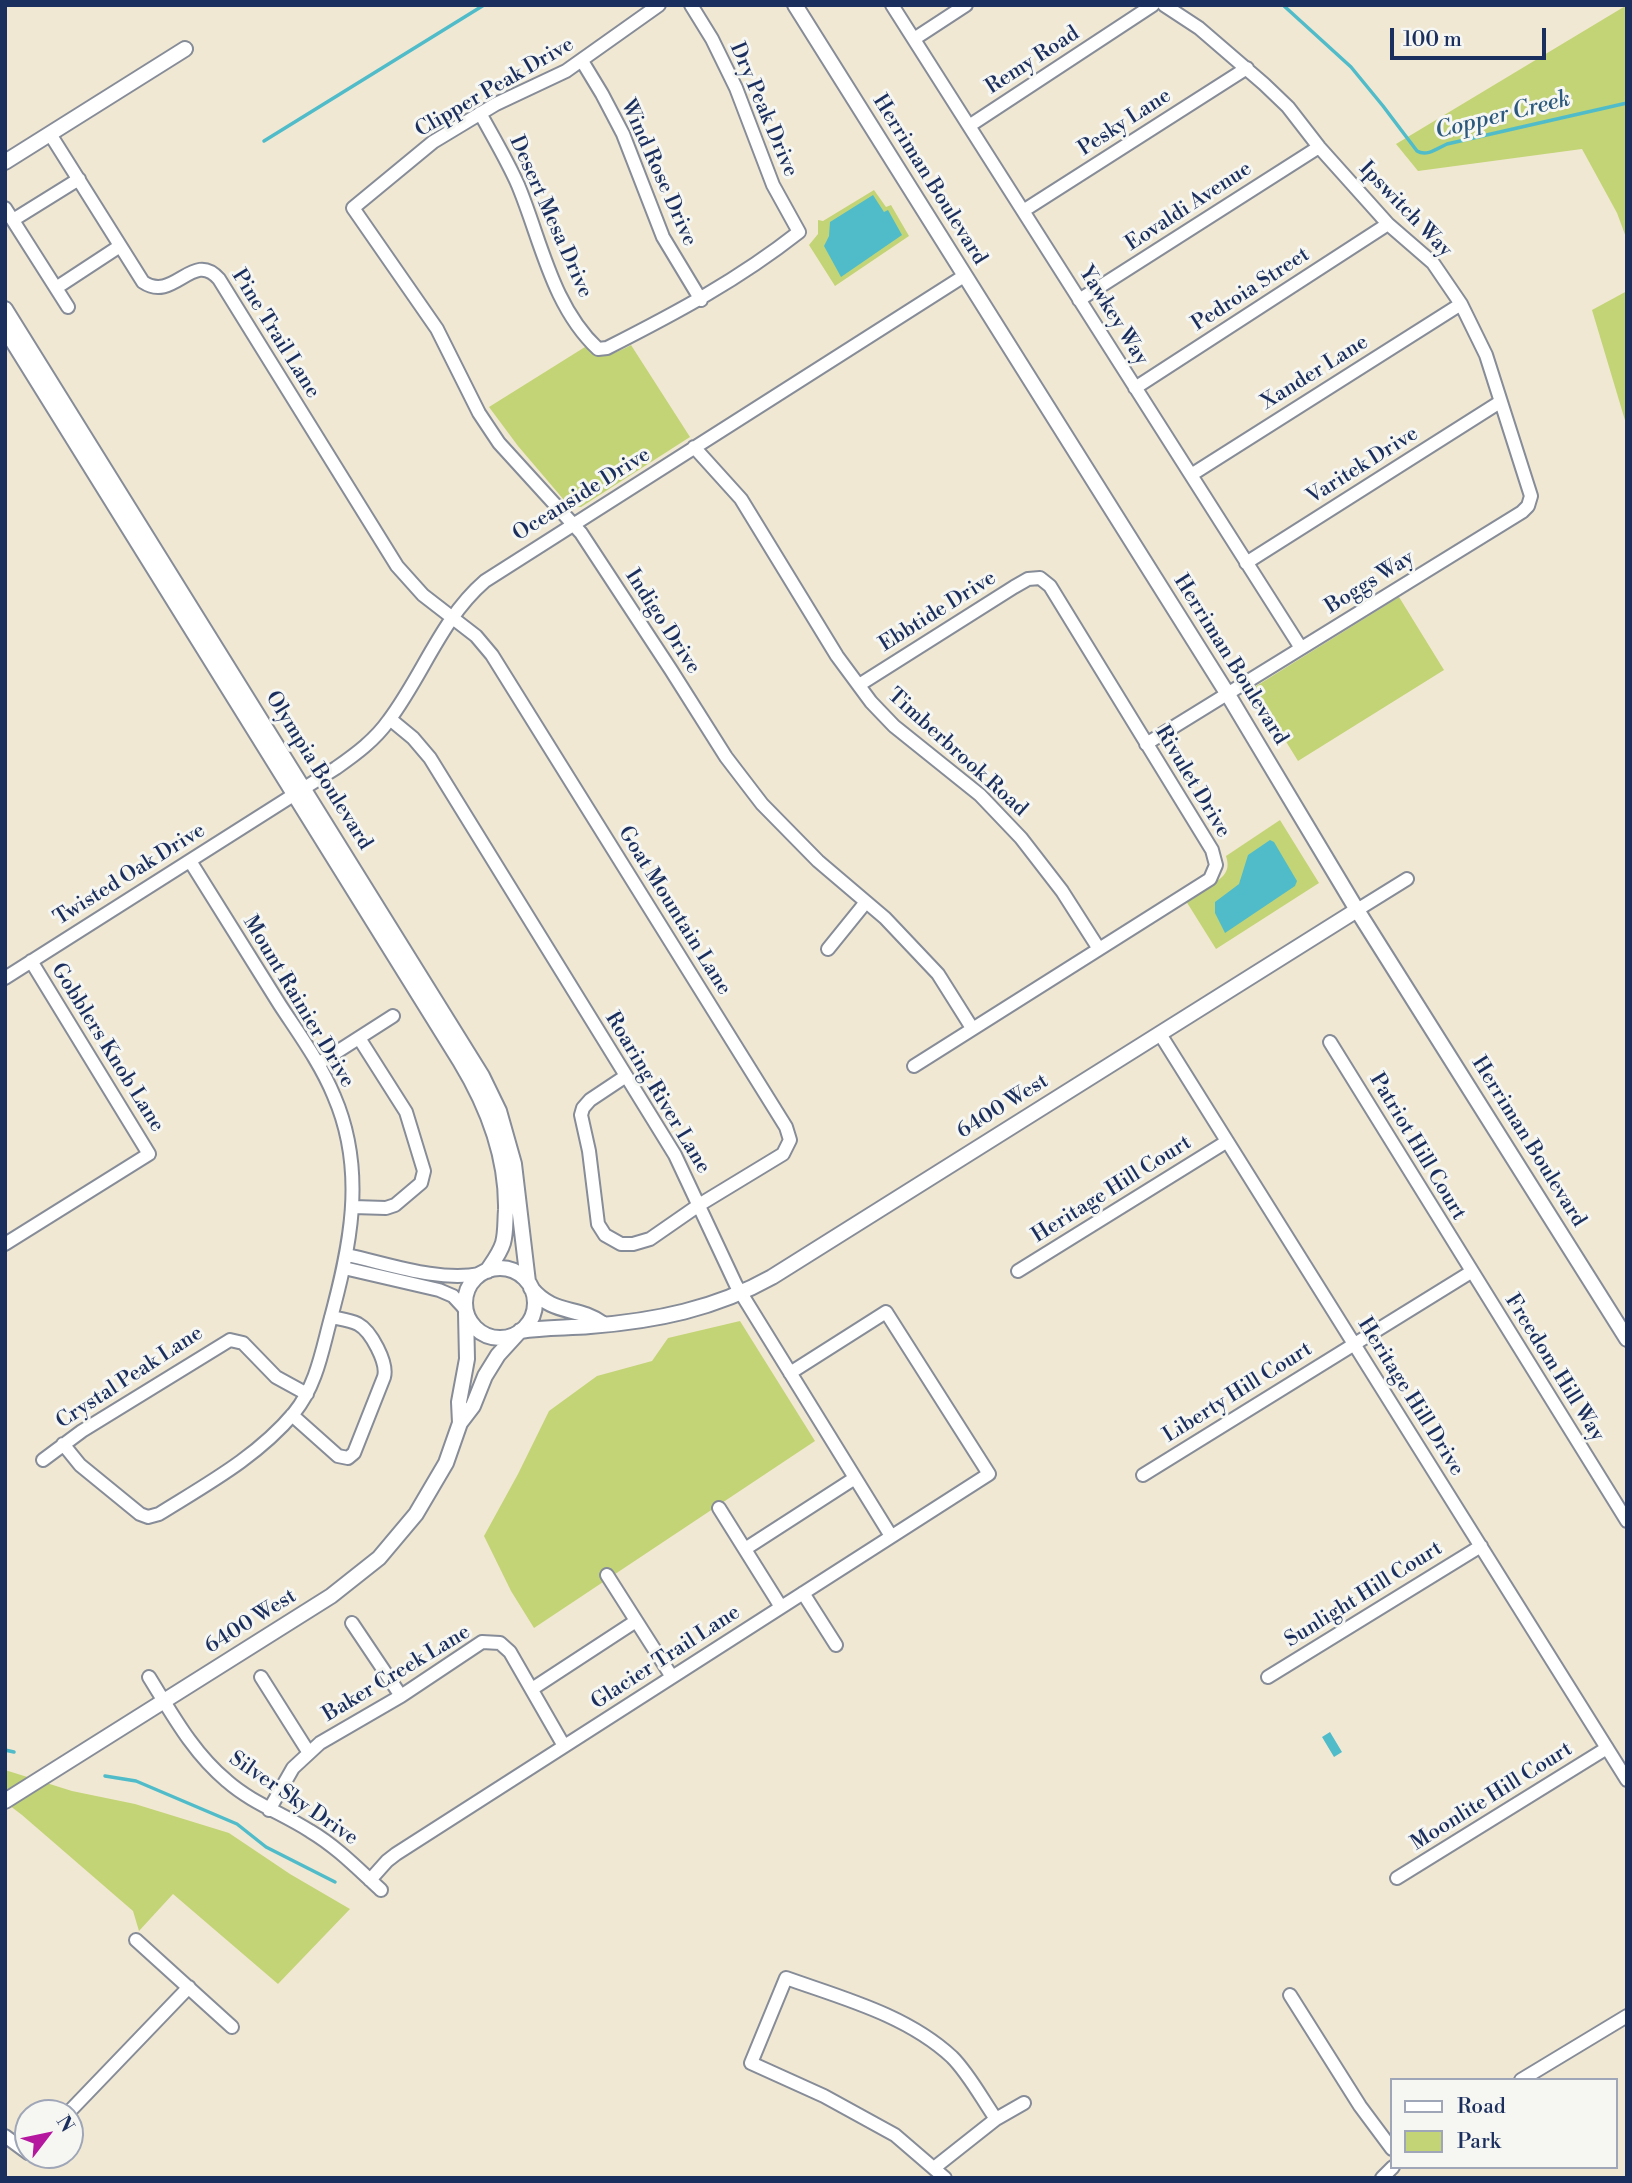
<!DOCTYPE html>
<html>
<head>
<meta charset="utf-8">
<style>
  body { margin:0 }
  #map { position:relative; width:1632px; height:2183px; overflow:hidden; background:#f1e8d3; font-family:"Libre Bodoni",serif }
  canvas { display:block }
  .frame { position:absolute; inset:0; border:7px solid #1b2f5e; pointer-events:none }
  .legend { position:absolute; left:1390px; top:2078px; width:228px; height:91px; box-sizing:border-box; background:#f6f6f2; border:2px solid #9ea6b7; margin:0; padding:9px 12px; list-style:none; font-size:21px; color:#1b2f5e }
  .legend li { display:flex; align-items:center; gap:14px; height:35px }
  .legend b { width:35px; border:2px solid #9ea6b7 }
  .north { position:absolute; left:14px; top:2099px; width:70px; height:70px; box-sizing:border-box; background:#f6f6f2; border:2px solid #9ea6b7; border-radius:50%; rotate:58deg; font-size:19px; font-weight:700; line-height:28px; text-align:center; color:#1b2f5e }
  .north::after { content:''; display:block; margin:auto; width:24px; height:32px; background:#b5179e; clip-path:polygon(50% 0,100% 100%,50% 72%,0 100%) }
  .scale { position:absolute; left:1390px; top:28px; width:156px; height:32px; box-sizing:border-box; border:4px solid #1b2f5e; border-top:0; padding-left:9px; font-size:21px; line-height:24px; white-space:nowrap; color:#1b2f5e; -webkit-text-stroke:5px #f6f6f2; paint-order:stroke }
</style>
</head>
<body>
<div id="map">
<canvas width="1632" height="2183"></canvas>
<div class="frame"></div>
<ul class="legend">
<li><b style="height:9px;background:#fff"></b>Road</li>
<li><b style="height:19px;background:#c3d476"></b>Park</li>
</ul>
<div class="north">N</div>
<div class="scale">100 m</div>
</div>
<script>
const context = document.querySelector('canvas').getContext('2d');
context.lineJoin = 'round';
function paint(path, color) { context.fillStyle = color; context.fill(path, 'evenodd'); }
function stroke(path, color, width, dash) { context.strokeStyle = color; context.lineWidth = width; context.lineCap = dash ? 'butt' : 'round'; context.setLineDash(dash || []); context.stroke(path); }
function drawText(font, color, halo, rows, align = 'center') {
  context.font = font + ' "Libre Bodoni",serif'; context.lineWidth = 6; context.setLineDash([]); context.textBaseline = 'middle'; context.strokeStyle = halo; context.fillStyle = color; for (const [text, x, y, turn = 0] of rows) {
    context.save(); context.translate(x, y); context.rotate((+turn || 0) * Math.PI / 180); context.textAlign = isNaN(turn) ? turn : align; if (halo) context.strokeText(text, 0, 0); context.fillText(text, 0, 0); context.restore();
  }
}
paint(new Path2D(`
  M 1627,5 L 1627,240 L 1617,213 L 1582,149 L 1418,171 L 1396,144 Z
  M 874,190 L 886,207 L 891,205 L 909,236 L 835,286 L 809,245 L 818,234 L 818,220 L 823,221 Z
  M 1627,291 L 1627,427 L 1592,310 Z
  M 631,345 L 690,437 L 581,507 L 569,507 L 563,503 L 564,500 L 518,446 L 489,407 L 585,347 C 602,360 614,354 631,345 Z
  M 1399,597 L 1444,670 L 1298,761 L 1253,688 Z
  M 1280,820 L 1319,883 L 1216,949 L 1186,901 C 1193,896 1200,891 1207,887 C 1220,879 1232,874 1226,856 Z
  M 740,1321 L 815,1441 L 534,1628 L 511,1591 L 484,1536 L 518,1474 L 549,1411 L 597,1376 L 652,1361 L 668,1338 Z
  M 5,1770 L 72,1791 L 135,1804 L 229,1833 L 290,1874 L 350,1909 L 278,1984 L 173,1894 L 139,1931 L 133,1911 L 22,1815 L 5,1802 Z`), '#c3d476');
paint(new Path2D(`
  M 873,195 L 884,212 L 888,210 L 902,235 L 841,277 L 824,246 L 829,236 L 830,222 Z
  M 1270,840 L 1274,842 L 1297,881 L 1295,886 L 1225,933 L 1215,913 L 1215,902 L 1239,884 L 1248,855 Z
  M 1330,1732 L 1342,1752 L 1334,1757 L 1322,1737 Z`), '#50bcca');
stroke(new Path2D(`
  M 1283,5 L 1351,67 L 1383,106 L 1417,151 C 1427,157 1438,148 1447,144 L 1627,103
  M 264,141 L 484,5
  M 5,1750 L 14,1752
  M 105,1776 L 136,1781 L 237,1824 L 266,1847 L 335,1882`), '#50bcca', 3.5);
const minor = new Path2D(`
  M 659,5 L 566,71 L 496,104 L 433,142 L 353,208 L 437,329 L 479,413 L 499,443 L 581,533 L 671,670 L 726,757 L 762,804 L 818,861 L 885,918 L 938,974 L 972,1028
  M 892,5 L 1301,648
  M 914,39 L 966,5
  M 582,61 L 602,94 L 623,134 L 663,237 L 701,300
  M 480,113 C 493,137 507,160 518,185 C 541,240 552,306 598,349 L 607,348 C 676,313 738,280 799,232 L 773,185 L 736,88 L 712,39 L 691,5
  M 969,126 L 1153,5
  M 50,134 L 143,282 C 174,303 193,249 219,279 L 397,566 L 423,595 L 476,636 L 492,655 L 786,1127 L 790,1140 L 783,1154 L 699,1205 L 650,1239 L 633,1244 L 621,1244 L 605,1235 L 598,1224 L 589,1151 L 581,1115 L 583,1108 L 590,1100 L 626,1076
  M 5,208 L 68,307
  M 1023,211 L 1247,68
  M 13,220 L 79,179
  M 56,288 L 120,246
  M 1079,300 L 1319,147
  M 1135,388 L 1388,224
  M 694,447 L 741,499 L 837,656 L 871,702 L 894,726 L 980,795 L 1021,838 L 1062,891 L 1099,949
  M 1191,475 L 1461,304
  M 1246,563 L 1500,402
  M 859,685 L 1014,587 L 1028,579 L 1040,578 L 1050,586 L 1212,850 L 1216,865 L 1210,879 L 914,1066
  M 390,719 L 413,738 L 430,758 L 675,1155 L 736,1285 L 891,1536
  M 1146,744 L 1522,512 L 1528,506 L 1531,496 L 1486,355 L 1461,304 L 1433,263 L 1388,224 L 1319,147 L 1288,107 L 1264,84 L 1199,28 L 1164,5
  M 1357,910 L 1407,879
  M 828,949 L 866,902
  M 5,978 L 336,768 C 356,754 375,740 389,720 C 423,675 441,619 485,581 L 964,276
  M 1160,1034 L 1627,1780
  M 1330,1042 L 1627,1521
  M 318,1064 L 393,1016
  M 353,1207 L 386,1208 L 395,1205 L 421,1183 L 424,1171 L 406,1112 L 359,1038
  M 5,1244 L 149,1154 L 31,961
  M 347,1255 C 389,1264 438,1282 480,1274
  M 344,1268 L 439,1290 L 453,1296 L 466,1310
  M 1018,1271 L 1226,1142
  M 292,1415 L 338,1456 L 348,1458 L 354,1453 L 384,1377 C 388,1363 371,1331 358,1324 C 350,1320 340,1319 331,1317
  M 63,1444 L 80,1465 L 140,1514 L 148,1517 L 159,1514 C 207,1484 257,1457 294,1413 C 315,1387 321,1356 329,1325 C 350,1248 367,1172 334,1096 C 321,1064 299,1034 280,1005 C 250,957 220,909 190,861
  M 43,1460 L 82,1431 L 230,1340 L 243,1343 L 276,1377 L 307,1394
  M 1143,1475 L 1471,1272
  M 719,1508 L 781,1607
  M 745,1549 L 855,1478
  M 607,1575 L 672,1677
  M 803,1593 L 836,1645
  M 352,1623 L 401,1696
  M 149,1677 C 172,1714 193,1753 227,1781 C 252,1803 282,1813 310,1831 C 337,1847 358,1869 381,1890
  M 261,1677 L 309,1753
  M 1268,1677 L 1481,1546
  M 532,1689 L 636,1621
  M 269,1810 L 293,1768 L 320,1743 L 401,1696 L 482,1642 L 500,1643 L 510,1652 L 564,1746
  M 1397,1878 L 1607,1748
  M 370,1880 L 387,1861 L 396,1854 L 989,1474 L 886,1312 L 790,1373
  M 136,1940 L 232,2027
  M 1290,1995 L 1360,2106 L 1392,2149
  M 1521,2080 L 1627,2016
  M 68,2113 L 189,1987
  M 5,2136 L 28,2153
  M 934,2168 L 996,2119 L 1024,2103
  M 945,2178 L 895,2135 L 824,2096 L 751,2063 L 786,1978 C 842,1998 907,2015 952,2057 C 969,2074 982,2099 996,2119
  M 1382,2178 L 1393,2167`);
const tertiary = new Path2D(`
  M 795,5 L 1227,693 L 1357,910 L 1627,1339
  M 5,162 L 185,49
  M 5,309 L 482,1076 L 499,1111 L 514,1164 L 528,1282
  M 5,329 L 460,1061 C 488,1107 507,1156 506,1210 C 505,1221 506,1232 503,1243 C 500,1253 493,1262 487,1271
  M465 1303a35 35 0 1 1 70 0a35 35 0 1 1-70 0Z
  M 531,1288 C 554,1316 577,1305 603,1324
  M 520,1331 C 544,1327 567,1328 590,1326 C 655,1321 715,1309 772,1277 L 1357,910
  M 460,1423 L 459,1402 L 467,1359 L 466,1313
  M 5,1801 L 331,1596 L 379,1558 L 416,1514 L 446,1463 L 460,1423 L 473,1406 L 485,1376 L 498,1355 L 519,1332`);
stroke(minor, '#868c98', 16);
stroke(tertiary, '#868c98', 18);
stroke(minor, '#fff', 12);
stroke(tertiary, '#fff', 14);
drawText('21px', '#1b2f5e', '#f6f6f2', [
  ["Remy Road",1033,61,-33],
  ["Clipper Peak Drive",495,88,-30],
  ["Dry Peak Drive",763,110,67],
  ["Pesky Lane",1125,123,-33],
  ["Wind Rose Drive",658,173,66],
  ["Herriman Boulevard",929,180,58],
  ["Eovaldi Avenue",1189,207,-33],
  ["Ipswitch Way",1405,210,46],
  ["Desert Mesa Drive",550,217,66],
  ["Pedroia Street",1251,290,-33],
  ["Yawkey Way",1113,316,58],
  ["Pine Trail Lane",275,334,58],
  ["Xander Lane",1315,373,-32],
  ["Varitek Drive",1363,466,-32],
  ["Oceanside Drive",582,495,-32],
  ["Boggs Way",1370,583,-32],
  ["Ebbtide Drive",938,612,-32],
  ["Indigo Drive",662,622,57],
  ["Herriman Boulevard",1230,660,58],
  ["Timberbrook Road",957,753,42],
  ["Olympia Boulevard",318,771,58],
  ["Rivulet Drive",1192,782,59],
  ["Twisted Oak Drive",130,875,-32],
  ["Goat Mountain Lane",674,911,58],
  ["Mount Rainier Drive",298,1002,59],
  ["Gobblers Knob Lane",107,1048,58],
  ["Roaring River Lane",657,1093,59],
  ["6400 West",1003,1107,-32],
  ["Herriman Boulevard",1528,1142,58],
  ["Patriot Hill Court",1417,1147,59],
  ["Heritage Hill Court",1112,1190,-32],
  ["Freedom Hill Way",1554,1368,58],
  ["Crystal Peak Lane",130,1378,-33],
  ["Liberty Hill Court",1238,1393,-32],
  ["Heritage Hill Drive",1410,1397,58],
  ["Sunlight Hill Court",1364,1595,-32],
  ["6400 West",251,1622,-32],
  ["Glacier Trail Lane",666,1658,-33],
  ["Baker Creek Lane",397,1674,-31],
  ["Moonlite Hill Court",1492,1797,-32],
  ["Silver Sky Drive",293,1799,34]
]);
drawText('italic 23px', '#2b597e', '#f6f6f2', [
  ["Copper Creek",1503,116,-14]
]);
</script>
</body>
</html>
